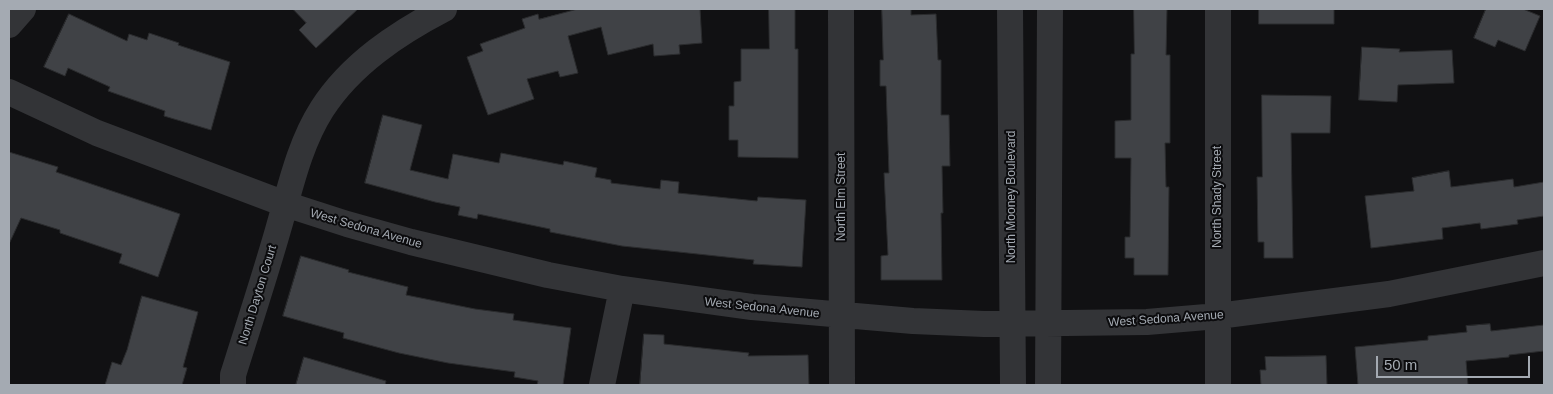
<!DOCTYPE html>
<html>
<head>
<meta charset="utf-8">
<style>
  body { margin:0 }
  #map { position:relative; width:1553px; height:394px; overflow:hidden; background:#111113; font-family:Helvetica,sans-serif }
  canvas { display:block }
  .frame { position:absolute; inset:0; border:10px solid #a4aab2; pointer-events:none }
  .scale { position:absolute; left:1376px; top:356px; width:154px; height:22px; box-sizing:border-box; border:2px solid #a4aab2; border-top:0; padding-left:6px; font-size:15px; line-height:18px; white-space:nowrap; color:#a4aab2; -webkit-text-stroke:4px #0c0c0e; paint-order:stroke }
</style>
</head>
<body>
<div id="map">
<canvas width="1553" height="394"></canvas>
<div class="frame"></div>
<div class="scale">50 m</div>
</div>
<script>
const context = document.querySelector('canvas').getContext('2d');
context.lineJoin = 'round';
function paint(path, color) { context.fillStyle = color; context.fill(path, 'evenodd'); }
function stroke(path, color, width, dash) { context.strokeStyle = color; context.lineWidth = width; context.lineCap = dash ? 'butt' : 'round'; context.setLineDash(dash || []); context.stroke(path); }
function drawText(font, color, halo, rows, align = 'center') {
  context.font = font + ' Helvetica,sans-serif'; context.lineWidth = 4; context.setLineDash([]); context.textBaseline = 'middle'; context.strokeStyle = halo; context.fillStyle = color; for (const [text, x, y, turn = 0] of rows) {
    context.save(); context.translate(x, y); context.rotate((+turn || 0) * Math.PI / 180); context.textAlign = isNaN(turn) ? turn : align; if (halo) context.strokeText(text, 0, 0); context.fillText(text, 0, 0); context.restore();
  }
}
const building = new Path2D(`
  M 293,9 L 358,9 L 316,48 L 299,30 L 306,23 Z
  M 578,9 L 700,9 L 702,43 L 679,45 L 680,54 L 654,56 L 653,44 L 608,55 L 601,27 L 568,36 L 578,73 L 560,77 L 558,71 L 527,79 L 534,99 L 488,115 L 467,57 L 483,51 L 480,44 L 525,28 L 522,19 L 538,14 L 539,19 Z
  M 769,9 L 795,9 L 795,49 L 798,49 L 798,158 L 738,157 L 738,140 L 729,140 L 729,106 L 734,106 L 734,82 L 741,81 L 741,49 L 769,49 Z
  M 882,9 L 911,9 L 911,15 L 936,14 L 938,60 L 941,60 L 941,115 L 949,115 L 950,166 L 942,166 L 943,213 L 941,213 L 942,280 L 881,280 L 881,256 L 888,255 L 884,173 L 889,173 L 886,86 L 880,86 L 880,60 L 883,60 Z
  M 1134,9 L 1167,9 L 1166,55 L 1170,55 L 1170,143 L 1165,143 L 1166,187 L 1169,187 L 1168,275 L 1134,275 L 1134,258 L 1125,258 L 1125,237 L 1130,237 L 1131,158 L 1115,158 L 1115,121 L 1131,120 L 1131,54 L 1134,54 Z
  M 1259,9 L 1334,9 L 1334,24 L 1259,24 Z
  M 1486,9 L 1523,9 L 1540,16 L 1525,51 L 1498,40 L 1495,47 L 1474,38 Z
  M 69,14 L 127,41 L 129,34 L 147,40 L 149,33 L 179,43 L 178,45 L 230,62 L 211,130 L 164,116 L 165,111 L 108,91 L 110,87 L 68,68 L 65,76 L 44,67 Z
  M 1362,47 L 1400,49 L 1399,52 L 1452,50 L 1454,83 L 1398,85 L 1397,102 L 1359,100 Z
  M 1262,95 L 1331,96 L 1330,133 L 1291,133 L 1293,258 L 1264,258 L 1264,242 L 1258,242 L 1257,177 L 1262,177 Z
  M 383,115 L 422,125 L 410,170 L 448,179 L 453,154 L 499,163 L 501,153 L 563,165 L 564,161 L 597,168 L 595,177 L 611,180 L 611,183 L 660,189 L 661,180 L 679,182 L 678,193 L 757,201 L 758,197 L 806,200 L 802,267 L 753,264 L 754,260 L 622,246 L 550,232 L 550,229 L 478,214 L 477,219 L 458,215 L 460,207 L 435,202 L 365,183 Z
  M 9,152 L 58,167 L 56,172 L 180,214 L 158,277 L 119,263 L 122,254 L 60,233 L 60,230 L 21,218 L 9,244 Z
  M 1449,171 L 1451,187 L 1513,179 L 1514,187 L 1544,182 L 1544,216 L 1517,220 L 1518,224 L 1481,229 L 1480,223 L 1442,228 L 1443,239 L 1371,248 L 1365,196 L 1414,191 L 1412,178 Z
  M 301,256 L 349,270 L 348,272 L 408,287 L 406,295 L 475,309 L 514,314 L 513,320 L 571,328 L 563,385 L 537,385 L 538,381 L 514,377 L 515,372 L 448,363 L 399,353 L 343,338 L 344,333 L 283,316 Z
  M 142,296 L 198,312 L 183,367 L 187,368 L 182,385 L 105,385 L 112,362 L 121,365 L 127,350 Z
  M 1490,324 L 1491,331 L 1544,325 L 1544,351 L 1509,355 L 1509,357 L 1466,361 L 1468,385 L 1358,385 L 1355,347 L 1428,340 L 1428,336 L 1467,332 L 1466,326 Z
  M 644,334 L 664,335 L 664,344 L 749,353 L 748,356 L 808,355 L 809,385 L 640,385 Z
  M 1326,356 L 1327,385 L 1261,385 L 1260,370 L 1266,370 L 1265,357 Z
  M 304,357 L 386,381 L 385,385 L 296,385 Z`);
paint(building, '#404246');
stroke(building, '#2b2c2e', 1);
stroke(new Path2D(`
  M 841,9 L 842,385
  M 1010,9 L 1013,385
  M 1218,9 L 1218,385
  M 9,25 L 23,9
  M 9,92 L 97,133 L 285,204 L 347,224 L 411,242 L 548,275 L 622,289 L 752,307 L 913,321 L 984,324 L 1147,322 L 1218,316 L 1389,294 L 1544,263
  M 233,385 L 233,375 C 248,327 264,279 278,230 C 290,189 299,145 322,109 C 351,64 398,33 444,9
  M 602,385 L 622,289
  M 1048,385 L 1050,9`), '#333437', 26);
drawText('12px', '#a4aab2', '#0c0c0e', [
  ["North Elm Street",842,197,-90],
  ["North Mooney Boulevard",1012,197,-90],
  ["North Shady Street",1218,197,-90],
  ["West Sedona Avenue",366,229,16],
  ["North Dayton Court",258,295,-73],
  ["West Sedona Avenue",762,308,6],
  ["West Sedona Avenue",1166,319,-4]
]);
</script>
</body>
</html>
